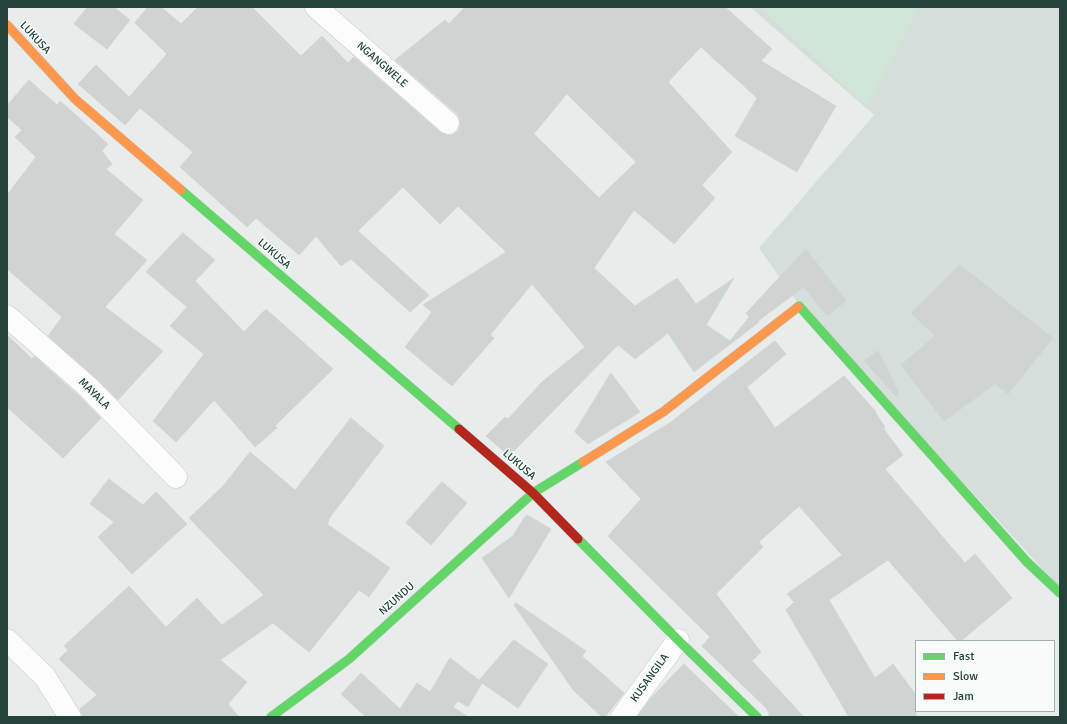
<!DOCTYPE html>
<html>
<head>
<meta charset="utf-8">
<style>
  body { margin:0 }
  #map { position:relative; width:1067px; height:724px; overflow:hidden; background:#e8edeb; font-family:Signika,sans-serif }
  canvas { display:block }
  .frame { position:absolute; inset:0; border:8px solid #24423a; pointer-events:none }
  .legend { position:absolute; left:915px; top:640px; width:140px; height:72px; box-sizing:border-box; background:#f7fbf9; border:1px solid #a3b1ad; margin:0; padding:5px 7px; list-style:none; font-size:12px; color:#24423a }
  .legend li { display:flex; align-items:center; gap:8px; height:20px }
  .legend b { width:20px; border:1px solid #a3b1ad }
</style>
</head>
<body>
<div id="map">
<canvas width="1067" height="724"></canvas>
<div class="frame"></div>
<ul class="legend">
<li><b style="height:5px;background:#63d668"></b>Fast</li>
<li><b style="height:5px;background:#ff974d"></b>Slow</li>
<li><b style="height:5px;background:#b3261e"></b>Jam</li>
</ul>
</div>
<script>
const context = document.querySelector('canvas').getContext('2d');
context.lineJoin = 'round';
function paint(path, color) { context.fillStyle = color; context.fill(path, 'evenodd'); }
function stroke(path, color, width, dash) { context.strokeStyle = color; context.lineWidth = width; context.lineCap = dash ? 'butt' : 'round'; context.setLineDash(dash || []); context.stroke(path); }
function drawText(font, color, halo, rows, align = 'center') {
  context.font = font + ' Signika,sans-serif'; context.lineWidth = 3; context.setLineDash([]); context.textBaseline = 'middle'; context.strokeStyle = halo; context.fillStyle = color; for (const [text, x, y, turn = 0] of rows) {
    context.save(); context.translate(x, y); context.rotate((+turn || 0) * Math.PI / 180); context.textAlign = isNaN(turn) ? turn : align; if (halo) context.strokeText(text, 0, 0); context.fillText(text, 0, 0); context.restore();
  }
}
paint(new Path2D(`
  M 750,7 L 1060,7 L 1060,588 L 794,298 L 759,248 L 874,115 Z`), '#d6dedb');
paint(new Path2D(`
  M 760,7 L 919,7 L 867,107 Z`), '#d1e6d8');
const building = new Path2D(`
  M 88,7 L 114,7 L 130,20 L 107,49 L 74,24 Z
  M 148,7 L 161,7 L 181,24 L 198,7 L 252,7 L 301,56 L 322,36 L 348,63 L 354,57 L 440,132 L 446,135 L 452,135 L 458,131 L 460,126 L 460,119 L 457,114 L 395,60 L 445,20 L 449,24 L 465,7 L 725,7 L 772,49 L 761,61 L 836,106 L 797,172 L 735,136 L 757,98 L 701,47 L 668,82 L 732,152 L 702,185 L 715,198 L 674,244 L 634,210 L 594,268 L 635,306 L 677,278 L 696,304 L 734,278 L 706,325 L 730,341 L 749,317 L 746,313 L 806,249 L 846,301 L 827,316 L 804,287 L 758,321 L 759,322 L 694,372 L 668,333 L 635,359 L 618,345 L 509,456 L 486,436 L 505,417 L 508,419 L 542,382 L 585,347 L 532,284 L 490,335 L 494,338 L 452,386 L 405,347 L 432,312 L 423,305 L 506,252 L 458,206 L 440,224 L 403,187 L 358,231 L 429,295 L 410,312 L 351,259 L 341,266 L 316,236 L 299,255 L 256,218 L 247,227 L 180,167 L 193,152 L 140,108 L 125,125 L 78,84 L 96,65 L 129,97 L 167,54 L 135,23 ZM 567,94 L 636,162 L 599,198 L 534,134 Z
  M 29,80 L 57,105 L 60,101 L 108,144 L 102,151 L 112,164 L 106,169 L 143,200 L 114,234 L 147,260 L 105,307 L 163,351 L 118,400 L 95,377 L 48,336 L 62,317 L 7,269 L 7,195 L 36,157 L 15,137 L 22,130 L 7,117 L 7,106 Z
  M 183,233 L 215,260 L 195,281 L 244,332 L 266,309 L 333,369 L 275,426 L 277,428 L 255,447 L 214,400 L 176,442 L 153,421 L 204,354 L 170,326 L 187,307 L 146,272 Z
  M 960,265 L 1053,338 L 1008,394 L 995,384 L 944,421 L 901,365 L 935,336 L 911,313 Z
  M 7,335 L 32,359 L 34,356 L 78,395 L 101,418 L 63,458 L 7,407 Z
  M 775,341 L 786,354 L 747,387 L 775,428 L 844,376 L 876,412 L 875,412 L 885,427 L 883,428 L 903,455 L 885,469 L 965,563 L 975,554 L 1012,598 L 961,641 L 958,641 L 888,560 L 829,600 L 875,678 L 893,664 L 916,695 L 916,717 L 849,717 L 786,610 L 794,602 L 787,594 L 842,555 L 799,506 L 759,542 L 763,547 L 716,594 L 761,652 L 752,661 L 804,717 L 769,717 L 769,713 L 766,708 L 702,646 L 710,637 L 608,536 L 641,499 L 606,462 L 671,422 Z
  M 878,351 L 899,393 L 896,396 L 864,361 Z
  M 611,373 L 640,412 L 588,444 L 575,432 Z
  M 351,418 L 384,446 L 328,520 L 329,521 L 327,524 L 390,568 L 369,597 L 359,590 L 309,652 L 273,623 L 220,660 L 247,682 L 228,704 L 239,717 L 82,717 L 80,709 L 97,695 L 59,659 L 68,650 L 64,646 L 129,586 L 166,627 L 197,598 L 222,625 L 264,595 L 189,518 L 223,486 L 250,452 L 295,490 Z
  M 109,479 L 143,505 L 156,492 L 187,524 L 132,574 L 98,537 L 114,522 L 90,504 Z
  M 442,482 L 467,503 L 431,545 L 406,523 Z
  M 527,515 L 551,529 L 509,598 L 482,558 L 513,536 L 524,518 Z
  M 516,603 L 586,651 L 582,656 L 624,693 L 605,717 L 602,717 L 574,691 L 514,605 Z
  M 514,640 L 548,664 L 518,708 L 482,683 L 468,707 L 458,701 L 453,707 L 468,717 L 366,717 L 341,694 L 361,673 L 400,709 L 417,683 L 430,692 L 450,658 L 479,680 Z
  M 684,664 L 739,717 L 637,717 L 651,698 Z`);
paint(building, '#cfd4d2');
stroke(building, '#d1d6d4', 1);
const street = new Path2D(`
  M 316,7 L 448,123
  M 7,316 L 87,386 L 176,477
  M 7,640 L 45,677 L 70,717
  M 622,717 L 678,640`);
const fast = new Path2D(`
  M 181,190 L 459,429
  M 798,307 L 799,306 L 1027,562 L 1060,593
  M 578,539 L 678,640 L 757,717
  M 271,717 L 349,659 L 533,493 L 583,462`);
const slow = new Path2D(`
  M 7,25 L 75,99 L 181,190
  M 583,462 L 663,412 L 798,307`);
const jam = new Path2D(`
  M 459,429 L 533,493 L 578,539`);
stroke(street, '#c5cac8', 23);
stroke(fast, '#c3cbc8', 10);
stroke(slow, '#c3cbc8', 10);
stroke(jam, '#c3cbc8', 10);
stroke(street, '#fcfcfc', 22);
stroke(fast, '#63d668', 9);
stroke(slow, '#ff974d', 9);
stroke(jam, '#b3261e', 9);
drawText('11px', '#24423a', '#f7fbf9', [
  ["LUKUSA",35,38,47],
  ["NGANGWELE",382,65,41],
  ["LUKUSA",274,254,41],
  ["MAYALA",94,394,44],
  ["LUKUSA",519,465,41],
  ["NZUNDU",397,599,-42],
  ["KUSANGILA",650,678,-54]
]);
</script>
</body>
</html>
